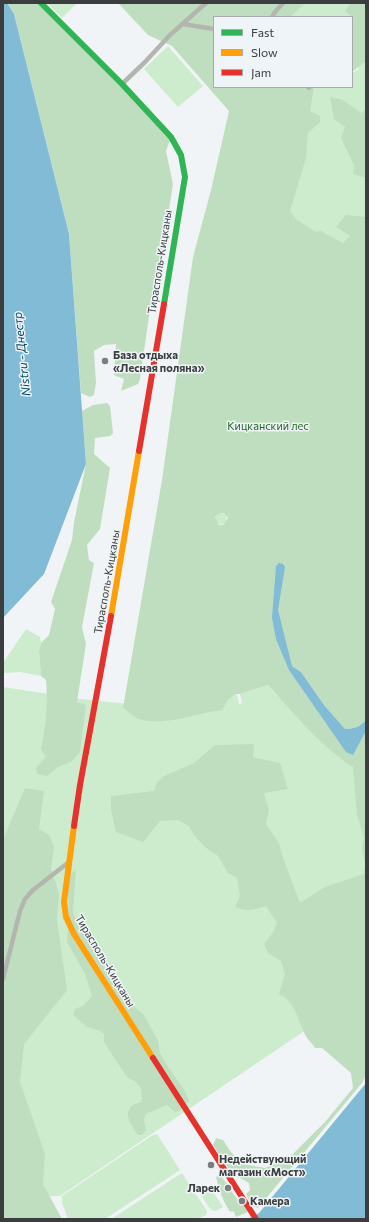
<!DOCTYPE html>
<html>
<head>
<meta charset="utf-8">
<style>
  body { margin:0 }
  #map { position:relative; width:369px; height:1222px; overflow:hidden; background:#f1f4f6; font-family:Commissioner,sans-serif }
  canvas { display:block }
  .frame { position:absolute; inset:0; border:4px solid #3b3d3e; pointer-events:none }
  .legend { position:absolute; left:213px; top:16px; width:140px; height:72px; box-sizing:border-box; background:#eff4f8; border:1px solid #a7abae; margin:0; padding:5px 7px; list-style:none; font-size:12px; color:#3b3d3e }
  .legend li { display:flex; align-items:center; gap:8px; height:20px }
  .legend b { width:20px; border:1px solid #a7abae }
</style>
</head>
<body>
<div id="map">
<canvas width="369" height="1222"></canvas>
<div class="frame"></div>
<ul class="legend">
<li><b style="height:5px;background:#30b455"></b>Fast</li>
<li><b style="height:5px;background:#ff9f0a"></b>Slow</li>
<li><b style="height:5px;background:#e5322d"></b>Jam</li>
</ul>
</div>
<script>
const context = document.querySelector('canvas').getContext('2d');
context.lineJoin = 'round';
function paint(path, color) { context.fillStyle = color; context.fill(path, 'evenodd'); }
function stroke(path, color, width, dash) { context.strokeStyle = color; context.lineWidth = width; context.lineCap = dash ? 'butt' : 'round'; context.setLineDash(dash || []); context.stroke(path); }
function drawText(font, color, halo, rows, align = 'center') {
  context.font = font + ' Commissioner,sans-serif'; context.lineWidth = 3; context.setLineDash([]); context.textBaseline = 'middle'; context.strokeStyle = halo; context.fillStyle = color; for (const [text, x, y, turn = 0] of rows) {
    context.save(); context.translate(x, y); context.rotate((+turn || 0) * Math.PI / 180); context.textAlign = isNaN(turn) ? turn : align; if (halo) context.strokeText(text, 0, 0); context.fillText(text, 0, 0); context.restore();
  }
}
paint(new Path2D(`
  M 47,3 L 77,3 L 62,18 Z
  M 297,3 L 366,3 L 366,251 L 359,261 L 286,218 L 310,87 L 352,87 L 352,73 L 359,69 L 352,59 L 352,17 L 285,17 Z
  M 168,46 L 203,86 L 178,107 L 144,69 Z
  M215.5 519a5.5 5.5 0 1 1 11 0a5.5 5.5 0 1 1-11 0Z
  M 26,629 L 40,637 L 41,643 L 39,651 L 41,676 L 20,672 L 3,673 L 3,663 Z
  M 289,670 L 346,752 L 366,731 L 366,976 L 316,1018 L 303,1032 L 60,1196 L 16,1197 L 3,1194 L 3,687 L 81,699 L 206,712 L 223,708 L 228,700 L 237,694 L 239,704 L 242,703 L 240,694 L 268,685 L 277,695 Z
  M 157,1134 L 180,1170 L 105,1219 L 68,1219 L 62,1203 L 62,1196 L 151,1136 Z
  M 182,1173 L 207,1211 L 206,1215 L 197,1219 L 111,1219 Z
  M 209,1186 L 223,1207 L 216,1211 L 211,1210 L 200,1194 L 201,1190 Z`), '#cdeccd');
paint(new Path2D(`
  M 7,3 L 41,3 L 171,137 L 166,151 L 173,184 L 157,286 L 149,316 L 140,379 L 138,384 L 121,391 L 124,379 L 114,375 L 116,344 L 104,345 L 94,351 L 96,383 L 94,395 L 90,397 L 81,393 L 69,234 L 14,14 Z
  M 118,3 L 305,3 L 290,17 L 214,17 L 214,87 L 314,87 L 310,111 L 320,116 L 320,122 L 308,133 L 306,158 L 290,212 L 297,220 L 316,232 L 321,231 L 343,243 L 350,236 L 336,227 L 346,215 L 366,217 L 366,720 C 360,727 353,729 345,729 L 324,705 L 301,672 L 292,666 L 354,754 L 366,731 L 366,1075 L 362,1083 L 258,1208 L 252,1206 L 246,1194 L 250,1190 L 249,1183 L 240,1178 L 234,1169 L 228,1168 L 213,1145 L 216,1138 L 223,1140 L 231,1152 L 243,1164 L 265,1168 L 292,1155 L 325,1122 L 353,1088 L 351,1073 L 322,1048 L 315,1048 C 313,1044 309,1041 307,1038 C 298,1023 296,1001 279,994 L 285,974 L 281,961 L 268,953 L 264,944 L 272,934 L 277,923 L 266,906 C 254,910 246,912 235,907 L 240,896 L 237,878 L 228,873 L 218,856 L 205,847 L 194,835 L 189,826 L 178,820 L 160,821 L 143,842 L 116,832 L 111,810 L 111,796 L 154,791 L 157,782 L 164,776 L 194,763 L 215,745 L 254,744 L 253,757 L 280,763 L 288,789 L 264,793 L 269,810 L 266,824 L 279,843 L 284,861 L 300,903 L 325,887 L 364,874 L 365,863 L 362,849 L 364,837 L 357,815 L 353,767 C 320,746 294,713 268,685 L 240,694 L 236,694 L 228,700 L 222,710 C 195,713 166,727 138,719 C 133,717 128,711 123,708 L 162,480 L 193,257 L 211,190 L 229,111 L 172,46 L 148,35 ZM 223,513 L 228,518 L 223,525 L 219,525 L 215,517 L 219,514 Z
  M 351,3 L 366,3 L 366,61 L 352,72 L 352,21 L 354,19 L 345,11 Z
  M 330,97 L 343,100 L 361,113 L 366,109 L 366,178 L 353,174 L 354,165 L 341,138 L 345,127 L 334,119 Z
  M 107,403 L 110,406 L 113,433 L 110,436 L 95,438 L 94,454 L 110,468 L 100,529 L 87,545 L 89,560 L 94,563 L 82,627 L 86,644 L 77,702 L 86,705 L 80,752 L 71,762 L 58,767 L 47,776 L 37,774 L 36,768 L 46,757 L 41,749 C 46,726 48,703 46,680 L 41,676 L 39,651 L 41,643 L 49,635 L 55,609 L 51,602 L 72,540 L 74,522 L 86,464 L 82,411 L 93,405 Z
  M 25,788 L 44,791 L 39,829 L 50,836 L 54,848 L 51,868 L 59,894 L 57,920 L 67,990 L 24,1044 L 20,1082 L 45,1154 L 43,1184 L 62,1219 L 3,1219 L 3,840 Z
  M 76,869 L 73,912 L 78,925 L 117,989 L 132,1005 L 144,1015 L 158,1041 L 160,1053 L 166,1064 L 184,1090 L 189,1101 L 179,1111 L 175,1112 L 167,1105 L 146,1114 L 144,1120 L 146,1130 L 142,1135 L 138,1135 C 133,1128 122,1114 132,1106 C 134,1104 138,1103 141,1102 L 142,1098 L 141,1088 L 136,1082 L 127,1077 L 115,1059 L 104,1042 L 104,1034 L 100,1031 L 87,1027 L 73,1015 L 75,1009 L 83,1006 L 92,996 L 85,974 L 67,942 L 69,914 L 68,894 L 71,874 Z
  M 220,1175 L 228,1185 L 226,1187 L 228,1190 L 230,1189 L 240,1203 L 242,1202 L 248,1212 L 236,1217 L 234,1212 L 232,1211 L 230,1212 C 223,1201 219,1190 216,1177 Z`), '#bfdebf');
paint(new Path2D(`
  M 3,3 L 7,3 L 14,14 L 69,234 L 86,464 L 44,574 L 3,618 Z
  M 279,563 L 283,564 L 285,567 L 278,610 L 292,666 L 301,672 L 324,705 L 345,729 C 353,729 360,727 366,720 L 366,731 L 353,755 L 346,752 L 289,670 L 276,639 L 272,618 L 276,566 Z
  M 366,1083 L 366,1219 L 246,1219 L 255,1216 L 259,1213 Z`), '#81bbd6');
stroke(new Path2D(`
  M 272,17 L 275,12 L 283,3
  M 183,24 L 214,29
  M 122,84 L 145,62 L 170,35 L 206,3
  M 308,87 L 309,88
  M 3,979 L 20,911 L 25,899 L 33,890 L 69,862`), '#b3b6af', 4.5);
stroke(new Path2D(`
  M 41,3 L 122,84 L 171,137 L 181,155 L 185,177 L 164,304`), '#30b455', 6);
stroke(new Path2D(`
  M 111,616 L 139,451
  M 74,826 L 64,902 L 66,917 L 74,934 L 153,1058`), '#ff9f0a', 6);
stroke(new Path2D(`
  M 139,451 L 164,304
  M 74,826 L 80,785 L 111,616
  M 153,1058 L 256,1219`), '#e5322d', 6);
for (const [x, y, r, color] of [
  [105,361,4,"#7b7d7e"],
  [211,1165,4,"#7b7d7e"],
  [228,1188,4,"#7b7d7e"],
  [242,1201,4,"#7b7d7e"]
]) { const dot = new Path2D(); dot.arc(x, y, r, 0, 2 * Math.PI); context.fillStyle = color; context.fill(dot); stroke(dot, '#eff4f8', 1.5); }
drawText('11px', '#3b3d3e', '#eff4f8', [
  ["Тирасполь-Кицканы",160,262,-81],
  ["Тирасполь-Кицканы",107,582,-80],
  ["Тирасполь-Кицканы",105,961,59]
]);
drawText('bold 11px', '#3b3d3e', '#eff4f8', [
  ["База отдыха",113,355],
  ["«Лесная поляна»",113,368],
  ["Недействующий",219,1159],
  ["магазин «Мост»",219,1172],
  ["Ларек",220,1188,"right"],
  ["Камера",250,1201]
], 'left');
drawText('11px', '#20681f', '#eff4f8', [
  ["Кицканский лес",268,426]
]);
drawText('italic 12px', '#034a65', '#eff4f8', [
  ["Nistru - Днестр",22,354,-96]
]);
</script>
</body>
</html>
